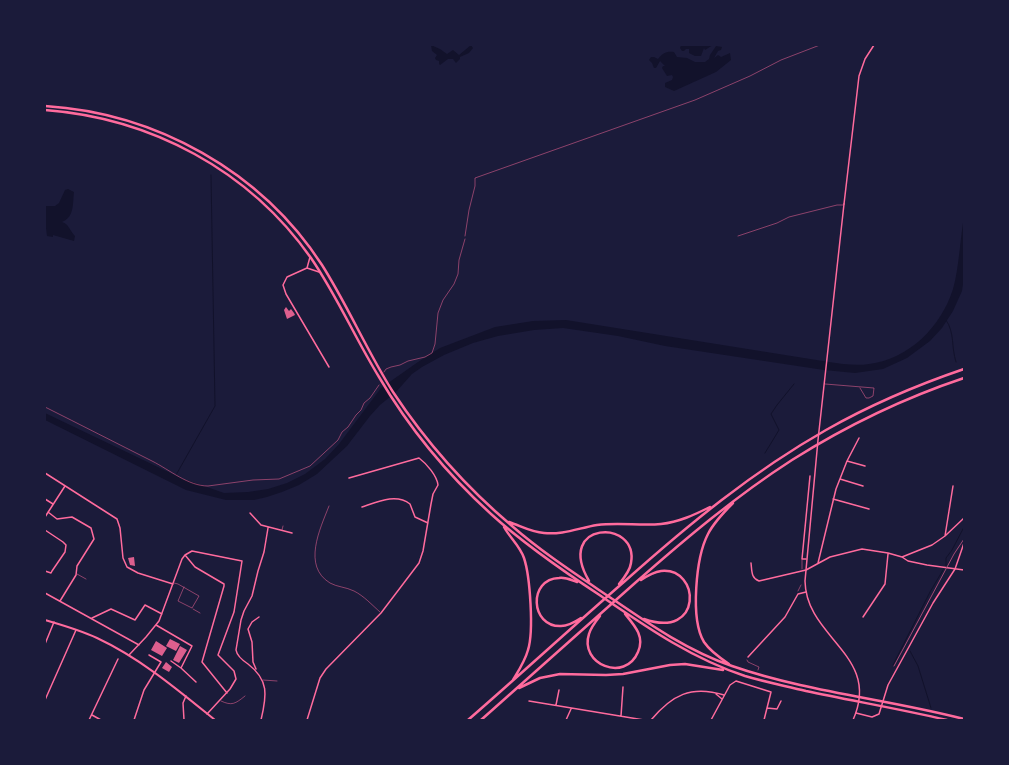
<!DOCTYPE html>
<html>
<head>
<meta charset="utf-8">
<style>
  body { margin:0 }
  #map { position:relative; width:1009px; height:765px; overflow:hidden; background:#1b1b3a; font-family:"Asap Condensed",sans-serif }
  canvas { display:block }
  .frame { position:absolute; inset:0; border:46px solid #1b1b3a; pointer-events:none }
</style>
</head>
<body>
<div id="map">
<canvas width="1009" height="765"></canvas>
<div class="frame"></div>
</div>
<script>
const context = document.querySelector('canvas').getContext('2d');
context.lineJoin = 'round';
function paint(path, color) { context.fillStyle = color; context.fill(path, 'evenodd'); }
function stroke(path, color, width, dash) { context.strokeStyle = color; context.lineWidth = width; context.lineCap = dash ? 'butt' : 'round'; context.setLineDash(dash || []); context.stroke(path); }
paint(new Path2D(`
  M 431,45 L 440,49 L 447,54 L 453,50 L 459,55 L 471,45 L 473,48 L 469,53 L 460,57 L 460,59 L 456,63 L 453,59 L 448,59 L 440,65 L 439,64 L 439,61 L 436,60 L 435,58 L 437,55 L 432,51 Z
  M 681,45 L 713,45 L 705,50 L 704,48 L 701,56 L 695,56 L 689,53 L 689,49 L 686,49 L 684,51 L 682,51 L 680,48 Z
  M 716,46 L 722,47 L 721,50 L 718,51 L 714,58 L 718,55 L 721,57 L 730,53 L 731,60 L 716,72 L 674,91 L 665,87 L 665,83 L 672,80 L 673,77 L 672,75 L 667,76 L 662,68 L 663,66 L 665,66 L 660,61 L 656,68 L 654,68 L 652,63 L 649,60 L 651,57 L 654,57 L 658,59 C 663,53 666,51 674,52 L 677,57 L 687,58 L 695,62 L 705,62 L 709,59 L 710,55 Z
  M 68,189 L 74,192 C 73,199 74,212 68,218 C 66,220 64,221 62,222 C 69,224 70,231 75,236 L 74,241 L 53,235 L 53,237 L 47,236 L 46,228 L 45,231 L 45,206 L 55,206 L 59,203 L 65,190 Z
  M 964,217 L 964,277 L 962,291 L 953,311 L 942,328 L 930,341 L 907,358 L 883,369 L 855,373 L 824,370 L 665,346 L 618,336 L 563,328 L 534,330 L 498,336 L 473,343 L 444,355 L 422,367 L 412,374 L 396,392 L 380,405 L 370,416 L 347,446 L 317,474 L 299,485 L 282,492 L 267,497 L 254,500 L 226,500 L 186,490 L 45,420 L 45,413 L 183,479 L 207,487 L 224,493 L 248,492 L 268,489 L 287,483 L 305,474 L 325,459 L 339,444 L 381,388 L 418,362 L 440,348 L 495,327 L 533,321 L 566,320 L 829,362 C 842,364 856,366 869,364 C 909,359 941,327 953,289 C 959,268 960,239 964,217 Z`), '#12122b');
stroke(new Path2D(`
  M 946,320 C 955,333 951,347 956,362
  M 765,453 L 779,430 L 771,414 L 777,405 L 794,384
  M 176,475 L 215,406 L 211,175
  M 946,566 L 946,558 L 952,550 L 964,527
  M 910,651 L 918,666 L 931,708
  M 893,665 L 930,592 L 943,570
  M 929,720 L 929,719`), '#12122b', 1);
paint(new Path2D(`
  M 286,307 L 289,311 L 291,309 L 294,313 L 295,315 L 287,319 L 284,310 Z
  M 134,557 L 135,566 L 130,565 L 128,558 Z
  M 170,639 L 180,644 L 176,651 L 166,646 Z
  M 156,641 L 167,648 L 162,656 L 151,650 Z
  M 180,646 L 187,650 L 179,663 L 173,660 Z
  M 166,662 L 172,667 L 169,672 L 162,668 Z`), '#dd5f8e');
stroke(new Path2D(`
  M 384,372 L 386,369 L 391,367 L 400,365 L 408,361 L 425,357 L 432,353 L 435,344 L 438,313 L 443,300 L 454,284 L 458,274 L 459,260 L 465,239
  M 45,407 C 81,425 116,443 152,461 C 170,470 188,486 208,486 L 253,480 L 279,479 L 310,466 L 338,440 L 342,432 L 348,427 L 356,415 L 361,410 L 364,403 L 370,398 L 379,385
  M 798,591 L 801,585
  M 747,660 L 748,662 L 759,667 L 758,670`), '#ff6b9d', 0.5);
stroke(new Path2D(`
  M 465,236 L 469,210 L 475,186 L 475,178 L 695,100 L 750,76 L 781,60 L 820,45
  M 738,236 L 777,223 L 789,217 L 837,205 L 843,205
  M 825,384 L 874,388 L 873,396 L 869,398 L 866,398 L 860,388
  M 329,506 C 320,529 302,566 330,583 C 337,587 346,587 354,591 C 364,596 372,605 380,612
  M 282,530 L 283,526
  M 802,569 L 802,560
  M 77,574 L 86,579
  M 174,583 L 178,584 L 199,596 L 192,608 L 178,601 L 184,587
  M 193,609 L 200,613
  M 263,680 L 277,681
  M 221,701 C 232,706 235,704 245,696`), '#ff6b9d', 0.5);
stroke(new Path2D(`
  M 844,204 L 859,76 L 865,59 L 874,45
  M 307,268 L 310,257
  M 319,272 L 307,268 L 287,277 L 283,285 L 286,294 L 329,367
  M 847,461 L 865,466
  M 45,473 L 117,519 L 120,528 L 123,558 L 127,567 L 138,573 L 173,584
  M 840,479 L 863,486
  M 45,499 L 53,504
  M 833,499 L 869,509
  M 362,507 C 377,502 396,493 410,504 L 415,517 L 428,523
  M 48,512 L 57,519 L 72,517 L 91,528 L 94,539 L 77,566 L 76,575 L 60,601
  M 250,513 L 261,525 L 292,533
  M 45,517 L 65,486
  M 45,530 L 63,542 L 66,545 L 65,552 L 52,571 L 51,573 L 45,571
  M 945,536 L 953,486
  M 185,555 L 195,567 L 224,584 L 224,586 L 202,662 L 227,693
  M 902,557 L 932,545 L 945,536 L 964,518
  M 806,559 L 802,559 L 810,476
  M 751,563 C 752,571 751,578 759,581 L 806,570 L 830,557 L 862,549 L 888,553 L 902,557 L 908,561 L 927,565 L 964,570
  M 818,563 L 836,489 L 847,461 L 859,438
  M 45,593 L 139,645
  M 863,617 L 885,584 L 888,554
  M 92,618 L 111,609 L 135,620 L 145,605 L 162,614
  M 156,625 L 192,646 L 181,668
  M 45,644 L 54,622
  M 129,655 L 146,637 L 159,621 L 182,559 L 185,555 L 192,551 L 242,561 L 234,612 L 218,655 L 234,671 L 236,679 L 230,689 L 207,714
  M 748,657 L 785,617 L 798,594 L 806,592
  M 171,661 L 181,668 L 196,682
  M 256,669 L 253,662 L 252,642 L 248,629 L 252,622 L 259,617
  M 716,694 L 722,699
  M 45,700 L 76,630
  M 529,701 L 644,720
  M 556,705 L 559,690
  M 767,708 L 777,709 L 781,701
  M 856,713 L 872,717 L 879,714 L 888,685 L 933,603 L 955,569 L 964,543
  M 92,715 L 101,720
  M 621,716 L 623,687
  M 89,720 L 118,659
  M 134,720 L 144,690 L 161,662 L 149,655
  M 184,720 L 183,703 L 186,696
  M 261,720 C 267,695 269,680 248,664 C 242,660 237,656 236,650 L 241,620 L 244,611 L 252,596 L 258,571 L 264,552 L 268,528
  M 307,720 L 320,678 L 326,669 L 381,613 L 419,563 L 423,551 L 431,504 L 433,494 L 438,485 C 437,476 427,464 419,458 L 349,478
  M 566,720 L 571,709
  M 651,720 C 672,695 691,685 724,695
  M 711,720 L 730,685 L 736,681 L 771,692 L 764,720`), '#ff6b9d', 1.5);
stroke(new Path2D(`
  M 844,204 L 818,440 L 805,581 C 806,639 882,655 853,720`), '#ff6b9d', 1.5);
stroke(new Path2D(`
  M 45,620 C 62,625 80,630 97,638 C 140,658 178,690 215,720`), '#ff6b9d', 2);
stroke(new Path2D(`
  M 45,106 C 156,113 261,171 322,265 C 348,306 367,351 393,392 C 426,442 466,487 512,526 C 543,553 577,575 611,598 C 649,624 688,651 732,666 C 807,692 887,699 964,719
  M 45,110 C 151,118 249,170 311,258 C 337,296 355,338 379,377 C 409,428 447,474 491,514 C 525,545 563,571 601,596 C 648,628 691,658 745,676 C 765,682 786,686 806,691 C 853,701 900,709 947,720
  M 509,522 C 521,526 531,532 544,533 C 562,535 579,528 597,525 C 619,522 640,526 661,524 C 679,522 694,515 710,507
  M 504,527 C 510,538 520,546 524,558 C 530,576 534,631 528,650 C 525,661 519,670 513,680
  M 641,580 C 647,576 654,572 661,571 C 701,567 703,640 644,619
  M 589,581 C 554,521 639,518 631,563 C 630,571 624,578 619,584
  M 577,582 C 571,580 566,577 559,578 C 528,579 530,627 561,626 C 568,626 575,622 581,618
  M 600,616 C 596,621 591,627 589,634 C 579,664 625,683 638,652 C 645,637 635,626 625,614
  M 729,664 C 720,658 710,651 704,642 C 690,619 696,557 708,534 C 714,522 724,512 733,503
  M 519,688 L 540,678 L 560,674 L 606,675 L 623,674 L 670,665 L 685,664 L 723,670
  M 468,720 C 521,674 572,627 625,581 C 688,525 752,472 826,430 C 870,405 917,385 964,369
  M 481,720 C 533,674 584,628 635,583 C 685,539 736,496 792,460 C 846,426 904,398 964,378`), '#ff6b9d', 2.5);
stroke(new Path2D(`
  M 894,666 L 954,554 L 964,539`), '#a44b75', 1);
</script>
</body>
</html>
